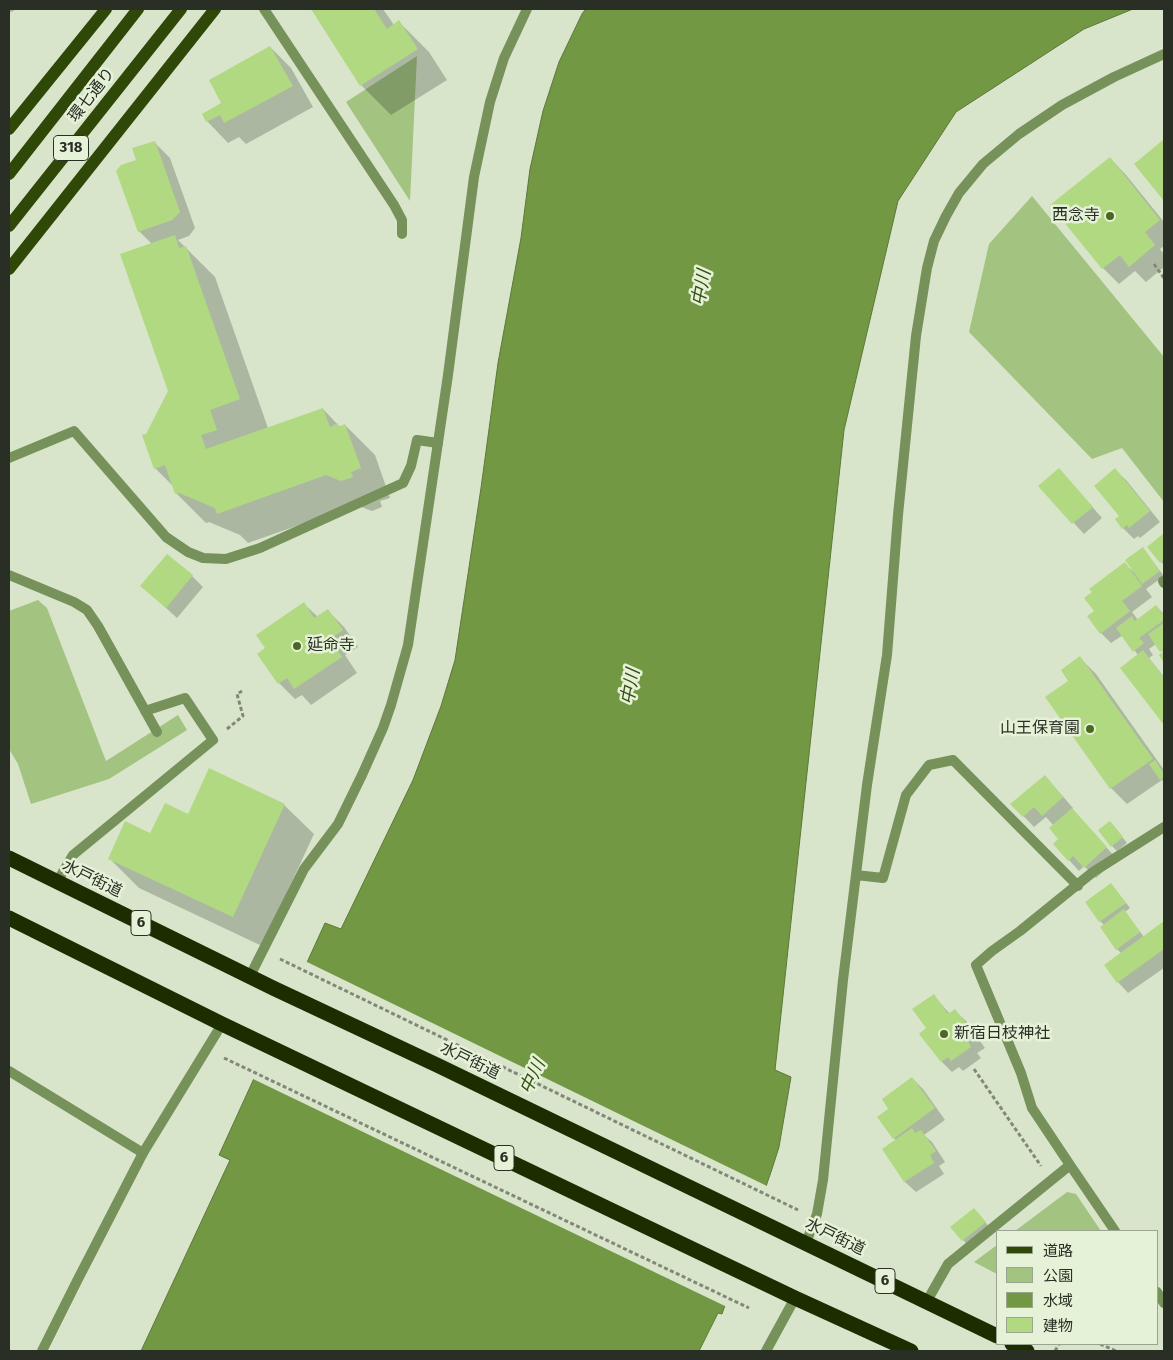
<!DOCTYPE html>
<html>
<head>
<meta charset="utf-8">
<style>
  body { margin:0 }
  #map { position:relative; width:1173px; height:1360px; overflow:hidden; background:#d8e5cb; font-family:"Fira Sans","Noto Sans JP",sans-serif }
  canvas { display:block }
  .frame { position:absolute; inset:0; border:10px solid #2a2f25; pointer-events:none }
  .legend { position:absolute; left:996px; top:1230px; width:162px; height:115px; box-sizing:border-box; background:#e5f2d8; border:1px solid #9aa490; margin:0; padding:6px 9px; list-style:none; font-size:15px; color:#2a2f25 }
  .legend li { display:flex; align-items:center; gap:10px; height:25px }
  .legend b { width:25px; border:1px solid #9aa490 }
</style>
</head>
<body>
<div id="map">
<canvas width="1173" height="1360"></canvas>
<div class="frame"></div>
<ul class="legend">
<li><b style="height:6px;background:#304807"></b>道路</li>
<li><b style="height:14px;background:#a3c381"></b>公園</li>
<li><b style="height:14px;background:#729843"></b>水域</li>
<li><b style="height:14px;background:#b0d982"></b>建物</li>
</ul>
</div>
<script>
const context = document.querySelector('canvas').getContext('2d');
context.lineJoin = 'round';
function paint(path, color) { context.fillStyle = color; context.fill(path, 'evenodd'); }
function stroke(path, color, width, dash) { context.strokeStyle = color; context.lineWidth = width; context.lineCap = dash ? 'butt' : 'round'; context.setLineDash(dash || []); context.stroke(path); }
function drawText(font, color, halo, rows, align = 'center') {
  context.font = font + ' "Fira Sans","Noto Sans JP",sans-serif'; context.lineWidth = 5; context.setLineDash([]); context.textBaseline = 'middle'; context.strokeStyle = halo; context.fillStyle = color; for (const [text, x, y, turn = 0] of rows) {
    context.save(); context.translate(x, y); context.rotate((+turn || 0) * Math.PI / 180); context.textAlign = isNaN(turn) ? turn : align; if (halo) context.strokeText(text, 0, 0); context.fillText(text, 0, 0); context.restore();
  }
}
paint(new Path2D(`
  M 417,56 L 410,201 L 346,102 Z
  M 1032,196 L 1164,357 L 1164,386 L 1163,387 L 1164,389 L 1164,502 L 1122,448 L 1092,459 L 969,332 L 989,244 Z
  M 38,600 L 47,608 L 106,761 L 178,715 L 187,730 L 109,779 L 31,804 L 18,764 L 9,749 L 9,611 Z
  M 1067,1192 L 1076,1194 L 1101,1231 L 1015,1231 Z
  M 997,1245 L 997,1274 L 974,1262 Z`), '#a3c381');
const water = new Path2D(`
  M 586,9 L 1133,9 L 1084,29 L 956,112 L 898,201 L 844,430 L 775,1070 L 791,1077 L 779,1147 L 772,1169 L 722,1314 L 718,1313 L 699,1351 L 141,1351 L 230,1160 L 219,1155 L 325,923 L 341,929 L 413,780 L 441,706 L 455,660 L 481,488 L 498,363 L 521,238 L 530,169 L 543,111 L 559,62 L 582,14 Z`);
paint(water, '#729843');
stroke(water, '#5c783a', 1);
paint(new Path2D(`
  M 305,961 L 769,1187 L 727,1307 L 251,1078 Z`), '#d8e5cb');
paint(new Path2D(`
  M 9,9 L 17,9 L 9,13 Z
  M 313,9 L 383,9 L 394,25 L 399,22 L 429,52 L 447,80 L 391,115 L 361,85 Z
  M 270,47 L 291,68 L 313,107 L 246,144 L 239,137 L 228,143 L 207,121 L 204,115 L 223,104 Z
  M 1164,141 L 1164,200 L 1136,165 Z
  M 154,142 L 170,158 L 195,228 L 189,236 L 178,240 L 215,277 L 268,428 L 323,409 L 340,427 L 345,425 L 375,455 L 390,498 L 380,501 L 382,507 L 372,511 L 356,505 L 248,543 L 240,535 L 209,522 L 206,523 L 176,493 L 174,487 L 155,468 L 147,435 L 169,391 L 152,244 L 139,231 L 138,160 Z
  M 1110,158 L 1126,175 L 1164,222 L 1164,246 L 1160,249 L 1164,254 L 1164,267 L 1146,282 L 1135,271 L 1119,284 L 1103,268 Z
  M 1115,470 L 1126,480 L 1160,522 L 1140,538 L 1138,536 L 1134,539 L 1123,528 Z
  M 1069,480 L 1102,518 L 1084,534 L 1040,486 Z
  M 1164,535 L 1164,565 L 1149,548 Z
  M 1143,549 L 1164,576 L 1146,589 L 1152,597 L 1132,612 L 1138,620 L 1156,606 L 1164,614 L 1164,660 L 1161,655 L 1164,653 L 1156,644 L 1149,649 L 1153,655 L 1149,658 L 1164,677 L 1164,723 L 1122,668 L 1138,655 L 1123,635 L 1111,643 L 1101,633 L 1095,611 L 1125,564 L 1135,573 Z
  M 192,576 L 203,587 L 177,618 L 142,586 Z
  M 304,604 L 318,617 L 328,611 L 344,627 L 358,647 L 345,655 L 357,673 L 311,705 L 302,695 L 295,699 L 279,683 Z
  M 1080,658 L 1096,674 L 1164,770 L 1164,782 L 1162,780 L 1127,804 L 1111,788 L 1047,698 L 1070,681 Z
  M 1045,776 L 1073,808 L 1072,810 L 1117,859 L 1096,878 L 1084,866 L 1079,871 L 1069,860 L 1054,826 L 1046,817 L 1034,827 L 1012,804 Z
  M 284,805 L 314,834 L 262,946 L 139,888 L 109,858 L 189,816 Z
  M 1115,828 L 1127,843 L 1117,851 L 1112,846 Z
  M 1111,884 L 1130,908 L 1125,912 L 1144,937 L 1164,923 L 1164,968 L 1128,993 L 1118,982 L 1122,954 L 1117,949 L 1104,925 L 1100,921 Z
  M 934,996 L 950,1014 L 955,1011 L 966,1021 L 985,1048 L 977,1053 L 981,1058 L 963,1071 L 959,1067 L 952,1072 L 942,1062 L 921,1034 L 928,1029 Z
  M 912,1078 L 923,1089 L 945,1120 L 924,1135 L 932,1142 L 945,1162 L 939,1166 L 944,1174 L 916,1192 L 905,1182 L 884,1149 L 896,1141 L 894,1138 L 890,1109 Z
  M 979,1214 L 990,1228 L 968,1245 L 963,1240 Z`), '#0003');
paint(new Path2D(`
  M 311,9 L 374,9 L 387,29 L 399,20 L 418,49 L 360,86 Z
  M 270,46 L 293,86 L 224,123 L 220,115 L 206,122 L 202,114 L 221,103 L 209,80 Z
  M 1164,139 L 1164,201 L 1134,164 Z
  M 155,141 L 180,212 L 172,220 L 138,232 L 116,171 L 121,165 L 136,160 L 132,148 Z
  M 1110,157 L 1160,220 L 1145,232 L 1155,245 L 1129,267 L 1120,255 L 1102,269 L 1050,205 Z
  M 175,235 L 179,248 L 186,246 L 240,399 L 210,410 L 217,430 L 201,435 L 206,449 L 323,408 L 330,427 L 338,423 L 338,427 L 345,424 L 361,468 L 351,472 L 353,477 L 341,481 L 326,475 L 217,514 L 215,508 L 179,493 L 175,494 L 165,465 L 154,469 L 142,435 L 146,434 L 168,391 L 120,254 Z
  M 1059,468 L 1093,507 L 1072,524 L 1038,486 Z
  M 1115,468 L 1150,511 L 1129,528 L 1127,525 L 1122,529 L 1115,519 L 1119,516 L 1094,486 Z
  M 1164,533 L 1164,559 L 1160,563 L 1147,547 Z
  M 1143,547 L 1160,571 L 1142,584 L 1125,560 Z
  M 167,554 L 193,575 L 166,608 L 140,586 Z
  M 1125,562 L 1142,586 L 1122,601 L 1130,611 L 1100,634 L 1087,616 L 1094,611 L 1084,598 L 1092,592 L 1089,589 Z
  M 304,602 L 314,618 L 328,609 L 343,630 L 330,639 L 342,657 L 294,689 L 287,678 L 278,684 L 257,654 L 265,648 L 256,635 Z
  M 1156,605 L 1164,616 L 1164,620 L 1139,638 L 1144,643 L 1133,652 L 1116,628 L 1132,616 L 1135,621 Z
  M 1164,623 L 1164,649 L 1160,652 L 1148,634 Z
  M 1143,650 L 1164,678 L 1164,725 L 1120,668 Z
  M 1164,651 L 1164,663 L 1159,655 Z
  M 1080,656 L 1153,759 L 1110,789 L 1045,697 L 1068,681 L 1061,670 Z
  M 1155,760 L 1164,774 L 1164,777 L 1160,780 L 1149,764 Z
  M 209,768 L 285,804 L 233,917 L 108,859 L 125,821 L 150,833 L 165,803 L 188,814 Z
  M 1045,775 L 1063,797 L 1042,816 L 1034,807 L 1023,817 L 1010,804 Z
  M 1072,808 L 1107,847 L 1084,868 L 1073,856 L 1068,861 L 1053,844 L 1058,839 L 1049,828 Z
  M 1110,821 L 1123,837 L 1111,847 L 1098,830 Z
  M 1111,883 L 1126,903 L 1099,922 L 1085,902 Z
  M 1124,909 L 1140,932 L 1116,950 L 1100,927 Z
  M 1164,921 L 1164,949 L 1117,983 L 1104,965 Z
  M 934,994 L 948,1014 L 955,1009 L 976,1036 L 968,1042 L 971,1047 L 951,1061 L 948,1057 L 941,1062 L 919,1034 L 926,1028 L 912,1009 Z
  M 912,1077 L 935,1108 L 893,1139 L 877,1117 L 888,1109 L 882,1099 Z
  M 912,1128 L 915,1133 L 921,1130 L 936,1151 L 930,1155 L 934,1163 L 904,1182 L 882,1149 Z
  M 974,1208 L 986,1222 L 962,1241 L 950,1227 Z`), '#b0d982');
stroke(new Path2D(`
  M 1154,264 L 1164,278
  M 227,729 L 243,716 L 237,694 L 242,691
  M 280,959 L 798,1210
  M 224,1058 L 749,1308
  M 974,1069 L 1041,1166
  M 1100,1344 L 1116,1351
  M 1055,1351 L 1059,1344`), '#808977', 3, [4, 2.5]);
stroke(new Path2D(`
  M 264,9 L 394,205 L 402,220 L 402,234
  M 9,458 L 74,431 L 166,537 L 188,552 L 203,558 L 226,559 L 260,548 L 403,483 L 411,466 L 417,440 L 438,443
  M 9,575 L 74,602 L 87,610 L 98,626 L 157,732
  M 1163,581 L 1164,583
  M 57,882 L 73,855 L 213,740 L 185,698 L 145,711
  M 9,1071 L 143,1153`), '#77915b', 10);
stroke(new Path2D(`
  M 856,875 L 883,878 L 906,795 L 929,765 L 953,760 L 1078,886
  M 250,976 L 304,869 L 338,824 L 362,775 L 383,728 L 391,705 L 408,645 L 448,375 L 474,177 L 490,102 L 504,58 L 527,9
  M 1070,1165 L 1115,1231
  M 806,1243 L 817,1214 L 823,1180 L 843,980 L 867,785 L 887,655 L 898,515 L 916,336 L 927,268 L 934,241 L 946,216 L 959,193 L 983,164 L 1019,134 L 1062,105 L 1114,77 L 1164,54
  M 1157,1292 L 1164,1303
  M 927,1301 L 948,1264 L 1070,1165 L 1032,1108 L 1021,1073 L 976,965 L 992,951 L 1020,931 L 1093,872 L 1164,827
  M 42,1351 L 77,1281 L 143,1153 L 222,1024
  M 766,1351 L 795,1298`), '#77915b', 10);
stroke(new Path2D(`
  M 9,129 L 106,9
  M 9,174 L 138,9
  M 9,226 L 181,9
  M 9,269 L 215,9`), '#304807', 12);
stroke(new Path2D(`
  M 9,858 L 273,988 L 439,1066 L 997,1336
  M 9,918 L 222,1024 L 795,1298 L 911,1351
  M 1012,1344 L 1027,1351`), '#1c2e00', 15);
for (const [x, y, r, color] of [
  [1110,216,5,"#4a691e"],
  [297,646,5,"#4a691e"],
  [1090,729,5,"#4a691e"],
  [944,1034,5,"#4a691e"]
]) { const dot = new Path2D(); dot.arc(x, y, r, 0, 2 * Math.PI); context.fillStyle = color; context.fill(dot); stroke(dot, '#e5f2d8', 2); }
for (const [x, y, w] of [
  [71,148,35],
  [141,923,20],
  [504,1158,20],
  [885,1281,20]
]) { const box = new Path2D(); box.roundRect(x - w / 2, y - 12.5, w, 25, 4); context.fillStyle = '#e5f2d8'; context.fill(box); stroke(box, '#2a2f25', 1); }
drawText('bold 15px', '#2a2f25', null, [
  ["318",71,148],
  ["6",141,923],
  ["6",504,1158],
  ["6",885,1281]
]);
drawText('16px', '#2a2f25', '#e5f2d8', [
  ["環七通り",92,95,-52],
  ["水戸街道",92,879,26],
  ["水戸街道",470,1061,26],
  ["水戸街道",835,1237,26]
]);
drawText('16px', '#2a2f25', '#e5f2d8', [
  ["西念寺",1100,216],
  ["延命寺",307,646,"left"],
  ["山王保育園",1080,729],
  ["新宿日枝神社",954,1034,"left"]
], 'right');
drawText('italic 18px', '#364f12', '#e5f2d8', [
  ["中川",702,288,-80],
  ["中川",631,687,-80],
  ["中川",533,1077,-65]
]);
</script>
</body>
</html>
